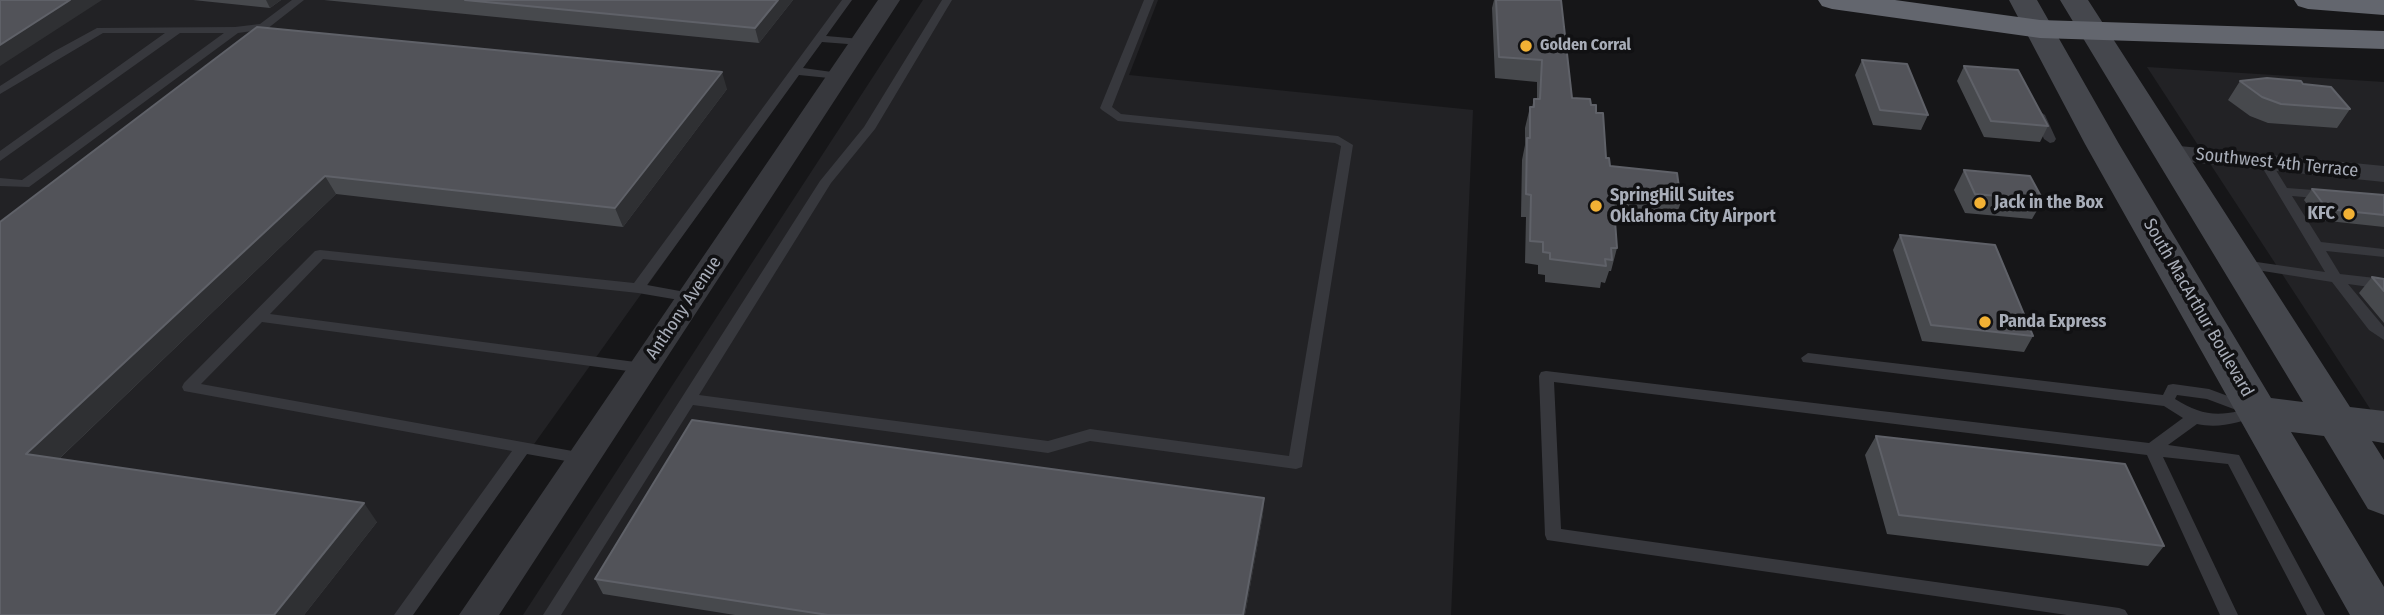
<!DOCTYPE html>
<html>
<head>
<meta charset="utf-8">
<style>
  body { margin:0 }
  canvas { display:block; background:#161618 }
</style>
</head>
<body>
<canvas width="2384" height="615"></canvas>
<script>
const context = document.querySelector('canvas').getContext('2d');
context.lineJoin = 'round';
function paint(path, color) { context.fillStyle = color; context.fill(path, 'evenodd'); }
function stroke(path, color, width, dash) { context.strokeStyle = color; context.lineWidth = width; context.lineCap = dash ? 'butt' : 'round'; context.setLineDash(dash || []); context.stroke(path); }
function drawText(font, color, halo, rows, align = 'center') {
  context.font = font + ' "Fira Sans Condensed",sans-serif'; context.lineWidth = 7; context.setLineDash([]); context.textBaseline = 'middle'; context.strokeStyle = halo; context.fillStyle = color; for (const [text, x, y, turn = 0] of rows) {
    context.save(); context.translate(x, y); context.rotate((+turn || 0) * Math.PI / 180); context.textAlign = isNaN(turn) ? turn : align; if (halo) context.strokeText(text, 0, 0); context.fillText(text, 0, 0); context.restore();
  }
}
paint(new Path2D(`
  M 0,0 L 851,0 L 412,615 L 0,615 Z
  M 923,0 L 1158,0 L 1129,75 L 1473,110 L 1451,615 L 523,615 Z
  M 2147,67 L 2384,82 L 2384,430 Z`), '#222225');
paint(new Path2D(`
  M 292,0 L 304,0 L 267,29 L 238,33 L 29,187 L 0,186 L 0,178 L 22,180 L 224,33 L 180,33 L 0,161 L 0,151 L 165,33 L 103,33 L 0,94 L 0,86 L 53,52 L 97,28 L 235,27 L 260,24 Z
  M 842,0 L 852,0 L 826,36 L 861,39 L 866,42 L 861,45 L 822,42 L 803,68 L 839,73 L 845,76 L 839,79 L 799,75 L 647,285 L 696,294 L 698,297 L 696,300 L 691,302 L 638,293 L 323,259 L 270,314 L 643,363 L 648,364 L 650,368 L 648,372 L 643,373 L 262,322 L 201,384 L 589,454 L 591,458 L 589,462 L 583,464 L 527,454 L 413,615 L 394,615 L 512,451 L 184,391 L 182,387 L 184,383 L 315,251 L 320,250 L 634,283 Z
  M 942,0 L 952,0 L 875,129 L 831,183 L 699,395 L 1048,441 L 1090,429 L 1289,456 L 1341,146 L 1335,143 L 1118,121 L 1102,110 L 1100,108 L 1144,0 L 1154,0 L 1112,107 L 1121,114 L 1338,136 L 1353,145 L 1302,467 L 1296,469 L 1090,441 L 1048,453 L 693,405 L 561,615 L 543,615 L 820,181 L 864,127 Z
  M 2039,111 L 2045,115 L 2056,139 L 2054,142 L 2050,143 L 2044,139 L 2033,115 Z
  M 2265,158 L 2269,159 L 2287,188 L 2327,191 L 2333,195 L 2327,199 L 2292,196 L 2321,242 L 2384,249 L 2384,257 L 2326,251 L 2340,274 L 2384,279 L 2384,289 L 2348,284 L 2384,327 L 2384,340 L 2369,330 L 2332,282 L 2238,267 L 2236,264 L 2238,261 L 2243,260 L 2325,272 L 2259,162 Z
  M 1808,353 L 2163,395 L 2168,385 L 2173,384 L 2209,389 L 2260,408 L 2263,412 L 2260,416 C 2239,422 2220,429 2197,424 L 2168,445 L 2239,455 L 2325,615 L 2307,615 L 2228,464 L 2163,457 L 2238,615 L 2220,615 L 2147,455 L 1554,382 L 1561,529 L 2119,608 L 2125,610 L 2128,615 L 2067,615 L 1547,540 L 1545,535 L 1539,376 L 1541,372 L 1546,371 L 2149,443 L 2183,418 L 2164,406 L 1803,362 L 1801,358 ZM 2177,395 L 2207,399 L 2239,411 C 2213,417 2198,413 2175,399 Z`), '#37383d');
paint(new Path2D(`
  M 878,0 L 900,0 L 499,615 L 459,615 Z
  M 2169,145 L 2384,166 L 2384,182 L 2160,159 L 2156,153 L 2160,147 Z`), '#37383d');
paint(new Path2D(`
  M 2009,0 L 2037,0 L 2119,144 L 2271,398 L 2303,402 L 2060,0 L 2088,0 L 2350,407 L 2384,411 L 2384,443 L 2372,441 L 2384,460 L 2384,515 L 2368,509 L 2324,436 L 2291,432 L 2384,587 L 2384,615 L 2350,615 L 2085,144 Z`), '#45474d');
paint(new Path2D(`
  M 1818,0 L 1895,0 L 2040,20 L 2384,31 L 2384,49 L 2040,38 L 1832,9 L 1822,6 Z
  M 2294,0 L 2384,0 L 2384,15 L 2308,9 L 2298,6 Z`), '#63666e');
paint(new Path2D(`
  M 193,0 L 281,0 L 270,8 Z
  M 324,0 L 793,0 L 759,43 Z
  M 1494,0 L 1561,0 L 1572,98 L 1591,105 L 1596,113 L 1606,158 L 1610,166 L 1681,202 L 1673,225 L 1615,218 L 1617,248 L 1611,271 L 1609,271 L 1605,283 L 1601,282 L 1600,288 L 1545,282 L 1545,275 L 1538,274 L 1538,265 L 1525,263 L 1526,217 L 1521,217 L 1522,160 L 1525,145 L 1525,128 L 1530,107 L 1532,107 L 1534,99 L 1537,99 L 1537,82 L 1495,78 L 1492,8 Z
  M 1862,60 L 1928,115 L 1921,130 L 1873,125 L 1855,75 Z
  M 1964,66 L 2048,126 L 2040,142 L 1984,137 L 1957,81 Z
  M 2240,81 L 2303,84 L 2350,109 L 2337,128 L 2268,123 L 2250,116 L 2228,100 Z
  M 727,89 L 623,227 L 336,194 L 59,459 L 377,522 L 304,615 L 0,615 L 0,222 Z
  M 1964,170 L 2043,200 L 2032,219 L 1965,213 L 1954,190 Z
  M 2312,189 L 2384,195 L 2384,227 L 2319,220 L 2304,200 Z
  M 1900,235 L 2033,336 L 2024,352 L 1922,341 L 1893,250 Z
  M 2372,277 L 2384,279 L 2384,323 L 2359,293 Z
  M 1876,436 L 2164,546 L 2148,566 L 1887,534 L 1865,455 Z
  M 1264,498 L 1263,514 L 1245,615 L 735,615 L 603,594 L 595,579 Z`), '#47494d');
paint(new Path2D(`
  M 70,0 L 102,0 L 0,66 L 0,45 Z
  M 266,0 L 281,0 L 270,8 Z
  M 778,0 L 793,0 L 759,43 L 755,28 Z
  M 722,72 L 727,89 L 623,227 L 615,208 Z
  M 325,176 L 336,194 L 44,473 L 26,454 Z
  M 1264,498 L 1263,514 L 1245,615 L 1243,615 Z
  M 364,503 L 377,522 L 304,615 L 274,615 Z`), '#2f3033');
const building = new Path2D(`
  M 0,0 L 70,0 L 0,45 Z
  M 465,0 L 778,0 L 755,28 Z
  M 1496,0 L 1561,0 L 1572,98 L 1590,99 L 1591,105 L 1596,105 L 1596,113 L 1603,113 L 1606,158 L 1609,158 L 1610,166 L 1677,173 L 1681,202 L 1613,194 L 1617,248 L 1611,248 L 1612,260 L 1605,259 L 1606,266 L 1550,259 L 1550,253 L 1543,252 L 1543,242 L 1530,241 L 1531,195 L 1526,194 L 1527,138 L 1530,138 L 1530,107 L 1534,107 L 1534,99 L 1540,99 L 1542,60 L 1499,57 Z
  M 257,27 L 722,72 L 615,208 L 325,176 L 26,454 L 364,503 L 274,615 L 0,615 L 0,222 Z
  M 1862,60 L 1907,64 L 1928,115 L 1880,110 Z
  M 1964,66 L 2018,70 L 2048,126 L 1991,121 Z
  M 2267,78 L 2301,81 L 2303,84 L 2331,87 L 2350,109 L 2281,104 L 2262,97 L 2240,81 Z
  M 1964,170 L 2030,176 L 2043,200 L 1975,194 Z
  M 2312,189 L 2384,195 L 2384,215 L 2327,209 Z
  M 1900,235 L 1995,245 L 2033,336 L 1931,325 Z
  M 2372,277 L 2384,279 L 2384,291 Z
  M 692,420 L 1264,498 L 1243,615 L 828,615 L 595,579 Z
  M 1876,436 L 2125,464 L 2164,546 L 1899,515 Z`);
paint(building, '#525359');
stroke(building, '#5f6168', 2);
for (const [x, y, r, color] of [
  [1526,46,7,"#f2b134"],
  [1980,203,7,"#f2b134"],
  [1596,206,7,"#f2b134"],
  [2349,214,7,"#f2b134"],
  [1985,322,7,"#f2b134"]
]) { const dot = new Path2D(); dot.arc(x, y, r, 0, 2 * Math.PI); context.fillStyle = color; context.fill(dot); stroke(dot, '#111113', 2.5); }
drawText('bold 16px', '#a8adb8', '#111113', [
  ["Golden Corral",1540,46]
], 'left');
drawText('18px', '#a8adb8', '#111113', [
  ["Southwest 4th Terrace",2277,163,6],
  ["Anthony Avenue",684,308,-56],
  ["South MacArthur Boulevard",2198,308,60]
]);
drawText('bold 18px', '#a8adb8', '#111113', [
  ["SpringHill Suites",1610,196],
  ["Oklahoma City Airport",1610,217],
  ["Jack in the Box",1994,203],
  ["KFC",2335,214,"right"],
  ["Panda Express",1999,322]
], 'left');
</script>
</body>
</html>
